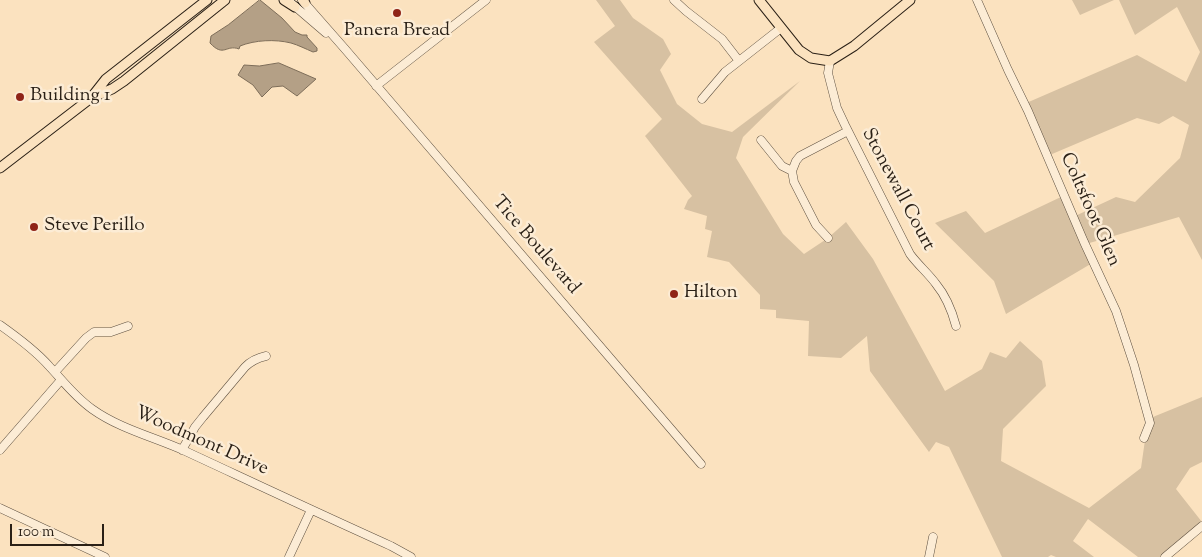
<!DOCTYPE html>
<html>
<head>
<meta charset="utf-8">
<style>
  body { margin:0 }
  #map { position:relative; width:1202px; height:557px; overflow:hidden; background:#fbe2bf; font-family:"Sorts Mill Goudy",serif }
  canvas { display:block }
  .scale { position:absolute; left:10px; top:524px; width:94px; height:22px; box-sizing:border-box; border:2px solid #2a2016; border-top:0; padding-left:6px; font-size:15px; line-height:18px; white-space:nowrap; color:#2a2016; -webkit-text-stroke:4px #fcecd5; paint-order:stroke }
</style>
</head>
<body>
<div id="map">
<canvas width="1202" height="557"></canvas>
<div class="scale">100 m</div>
</div>
<script>
const context = document.querySelector('canvas').getContext('2d');
context.lineJoin = 'round';
function paint(path, color) { context.fillStyle = color; context.fill(path, 'evenodd'); }
function stroke(path, color, width, dash) { context.strokeStyle = color; context.lineWidth = width; context.lineCap = dash ? 'butt' : 'round'; context.setLineDash(dash || []); context.stroke(path); }
function drawText(font, color, halo, rows, align = 'center') {
  context.font = font + ' "Sorts Mill Goudy",serif'; context.lineWidth = 5; context.setLineDash([]); context.textBaseline = 'middle'; context.strokeStyle = halo; context.fillStyle = color; for (const [text, x, y, turn = 0] of rows) {
    context.save(); context.translate(x, y); context.rotate((+turn || 0) * Math.PI / 180); context.textAlign = isNaN(turn) ? turn : align; if (halo) context.strokeText(text, 0, 0); context.fillText(text, 0, 0); context.restore();
  }
}
paint(new Path2D(`
  M 596,0 L 620,0 L 633,18 L 663,39 L 671,54 L 660,70 L 677,104 L 702,124 L 732,132 L 800,81 L 743,137 L 736,158 L 783,234 L 804,254 L 828,238 L 846,222 L 873,259 L 945,391 L 982,369 L 990,352 L 1006,358 L 1020,341 L 1042,361 L 1046,386 L 1003,429 L 1001,461 L 1089,508 L 1141,468 L 1148,419 L 1202,397 L 1202,462 L 1190,468 L 1176,489 L 1202,522 L 1202,527 L 1168,557 L 1138,557 L 1088,519 L 1073,541 L 1094,557 L 1056,557 L 1051,555 L 1048,557 L 1002,557 L 949,447 L 936,442 L 929,452 L 870,371 L 867,336 L 841,358 L 808,356 L 809,321 L 776,318 L 776,310 L 760,309 L 760,295 L 729,262 L 707,257 L 712,231 L 705,229 L 707,216 L 684,209 L 688,200 L 692,196 L 645,136 L 662,119 L 594,42 L 615,26 Z
  M 1072,0 L 1114,0 L 1080,15 Z
  M 1119,0 L 1202,0 L 1202,260 L 1179,217 L 1086,244 L 1094,262 L 1006,314 L 994,281 L 935,223 L 966,211 L 985,233 L 1063,196 L 1073,217 L 1116,197 L 1135,202 L 1180,158 L 1189,125 L 1173,116 L 1159,124 L 1137,118 L 1045,157 L 1024,104 L 1137,55 L 1186,82 L 1200,52 L 1177,7 L 1135,35 Z`), '#d7c1a2');
const water = new Path2D(`
  M 260,0 L 282,18 L 295,32 L 302,35 L 307,35 L 307,37 L 317,48 L 317,51 L 313,52 C 306,49 298,45 291,43 C 275,39 255,40 240,46 L 239,49 C 226,44 224,58 210,43 L 211,36 L 228,25 Z
  M 279,63 L 316,79 L 297,96 L 283,86 L 272,87 L 262,97 L 253,85 L 238,75 L 244,65 L 259,66 Z`);
paint(water, '#b4a086');
stroke(water, '#7d6d59', 1);
const minor = new Path2D(`
  M 302,0 L 345,49 L 701,464
  M 674,0 L 686,11 L 722,39 L 739,61
  M 977,0 L 1008,70 L 1028,111 L 1084,242 L 1116,311 L 1134,365 L 1150,423 L 1144,438
  M 291,3 L 326,33
  M 830,61 L 828,73 L 837,108 L 845,125 L 910,254 C 918,265 928,273 936,284 C 946,296 952,311 956,326
  M 376,86 L 486,0
  M 702,99 L 725,72 L 781,28
  M 761,140 L 782,166 L 792,171 L 794,182 L 816,225 L 828,238
  M 792,171 L 796,161 L 800,156 L 848,131
  M 0,325 C 17,337 35,350 49,366 C 63,381 75,397 92,409 C 120,429 154,437 185,451 C 254,483 322,515 391,546 L 411,557
  M 55,372 L 86,338 L 94,332 L 111,332 L 128,326
  M 0,450 L 61,380
  M 182,450 L 195,427 L 203,417 L 245,367 C 251,361 257,358 266,356
  M 0,508 L 105,557
  M 289,557 L 311,510
  M 929,557 L 933,537
  M 1165,557 L 1202,526`);
const major = new Path2D(`
  M 284,0 L 295,7
  M 303,0 L 305,3
  M 759,0 L 799,50 L 811,58 L 830,61 L 854,46 L 910,0
  M 93,97 L 112,89 L 124,81 L 225,0
  M 0,168 L 91,98 L 106,79 L 207,0`);
stroke(minor, '#5e5040', 9);
stroke(major, '#2a2016', 11);
stroke(minor, '#fcecd5', 8);
stroke(major, '#fbe2bf', 9);
for (const [x, y, r, color] of [
  [397,13,5,"#8f2418"],
  [20,97,5,"#8f2418"],
  [34,227,5,"#8f2418"],
  [674,294,5,"#8f2418"]
]) { const dot = new Path2D(); dot.arc(x, y, r, 0, 2 * Math.PI); context.fillStyle = color; context.fill(dot); stroke(dot, '#fcecd5', 2); }
drawText('19px', '#2a2016', '#fcecd5', [
  ["Panera Bread",397,32,"center"],
  ["Building 1",30,97],
  ["Steve Perillo",44,227],
  ["Hilton",684,294]
], 'left');
drawText('19px', '#2a2016', '#fcecd5', [
  ["Stonewall Court",897,190,62],
  ["Coltsfoot Glen",1089,210,66],
  ["Tice Boulevard",535,246,49],
  ["Woodmont Drive",201,442,24]
]);
</script>
</body>
</html>
